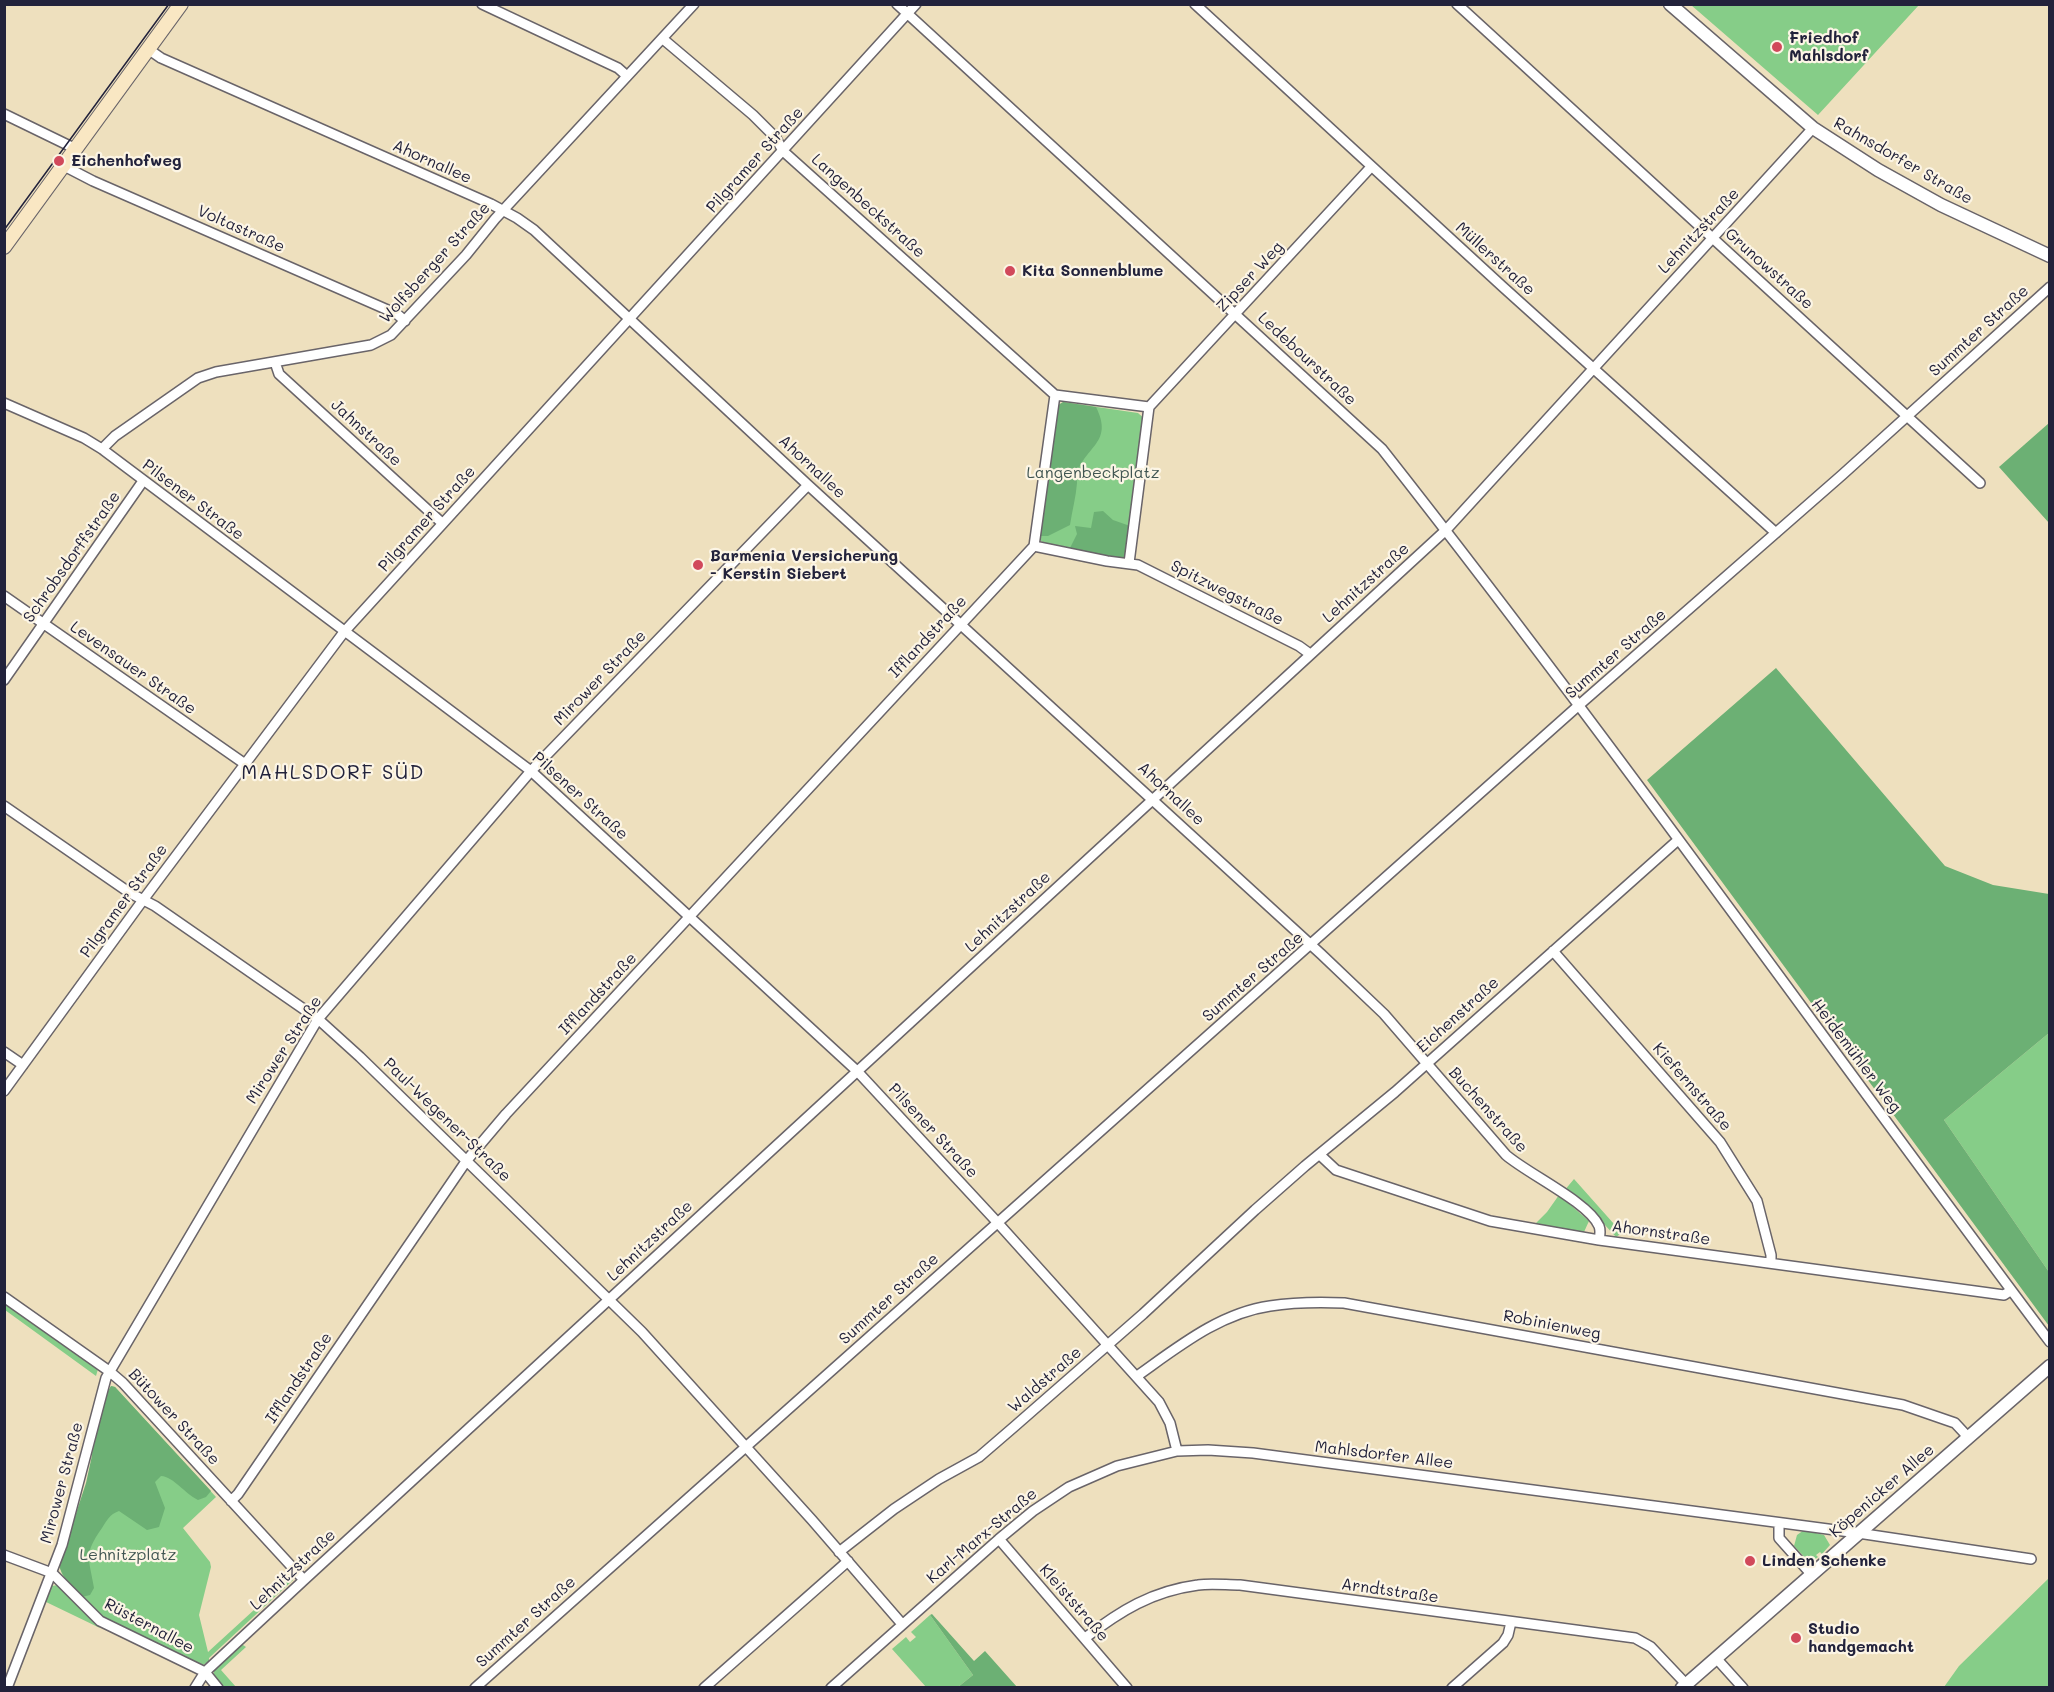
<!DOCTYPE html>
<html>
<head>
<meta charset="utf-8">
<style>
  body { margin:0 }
  #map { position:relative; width:2054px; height:1692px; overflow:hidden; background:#eee0be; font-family:Mali,sans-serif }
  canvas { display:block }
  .frame { position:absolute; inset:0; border:6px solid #22223b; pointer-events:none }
</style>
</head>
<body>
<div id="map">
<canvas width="2054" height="1692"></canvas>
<div class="frame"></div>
</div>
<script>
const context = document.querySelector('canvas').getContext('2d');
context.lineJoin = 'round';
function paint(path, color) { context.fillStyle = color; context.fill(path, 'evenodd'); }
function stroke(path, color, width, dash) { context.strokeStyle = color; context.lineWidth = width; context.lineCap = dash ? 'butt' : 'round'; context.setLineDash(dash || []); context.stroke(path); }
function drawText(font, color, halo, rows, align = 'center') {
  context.font = font + ' Mali,sans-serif'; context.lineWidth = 4.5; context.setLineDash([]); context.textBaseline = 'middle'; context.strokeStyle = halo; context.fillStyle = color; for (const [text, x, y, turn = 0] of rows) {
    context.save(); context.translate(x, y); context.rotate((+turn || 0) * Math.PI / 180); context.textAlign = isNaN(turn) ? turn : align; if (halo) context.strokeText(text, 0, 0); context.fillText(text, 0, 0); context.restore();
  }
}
paint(new Path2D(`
  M 1691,5 L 1691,4 L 1919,5 L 1818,115 Z
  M 1063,402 L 1138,413 L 1146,420 L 1125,557 L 1115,559 L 1049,545 L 1041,541 L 1038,536 Z
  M 2049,1033 L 2049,1272 L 1944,1120 Z
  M 1574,1179 L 1622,1233 L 1616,1237 L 1592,1211 L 1564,1191 Z
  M 1559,1195 L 1589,1221 L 1584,1232 L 1533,1226 L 1547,1212 Z
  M 5,1302 L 98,1369 L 96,1376 L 5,1310 Z
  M 111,1386 L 115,1387 L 216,1497 L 183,1528 L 210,1562 L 211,1567 L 199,1615 L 208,1652 L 290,1577 L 293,1580 L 209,1658 L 209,1661 L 203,1665 L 198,1665 L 102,1617 L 68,1582 L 62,1574 L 59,1565 C 69,1537 93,1479 92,1452 Z
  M 1804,1530 L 1824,1535 L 1830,1545 L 1822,1554 L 1820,1552 L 1816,1555 L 1818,1557 L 1810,1563 L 1794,1546 L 1797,1535 Z
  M 2049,1578 L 2049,1687 L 1944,1687 L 1959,1666 Z
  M 58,1585 L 95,1622 L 100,1628 L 44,1601 L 51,1586 Z
  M 930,1615 L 973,1675 L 958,1687 L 926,1687 L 892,1649 L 906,1637 L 910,1642 L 916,1637 L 911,1632 Z
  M 240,1643 L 246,1647 L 221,1670 L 236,1687 L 223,1687 L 214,1677 L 214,1669 Z`), '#86cd88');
paint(new Path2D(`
  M 1063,402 L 1096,407 C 1114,443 1085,446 1077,474 C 1076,477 1077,479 1077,483 C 1076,497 1072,511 1070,525 L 1048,536 L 1038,536 L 1058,405 Z
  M 2049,423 L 2049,523 L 1999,467 Z
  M 1103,511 L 1113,520 L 1130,526 L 1125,557 L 1115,559 L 1069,550 L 1077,534 L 1075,526 L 1091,528 L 1094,512 Z
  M 1776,668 L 1945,866 L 1993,885 L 2049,894 L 2049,1033 L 1944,1120 L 2049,1272 L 2049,1326 L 1647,780 Z
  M 111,1386 L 115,1387 L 211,1491 L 206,1497 L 198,1500 C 184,1493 174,1477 161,1476 L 155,1482 L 165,1508 L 159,1527 L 147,1530 L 119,1511 C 109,1515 108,1519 102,1528 C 83,1555 89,1557 94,1588 L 90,1595 L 82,1597 C 72,1587 63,1579 59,1565 L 86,1483 L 105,1396 Z
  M 932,1614 L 974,1661 L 985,1651 L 1017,1687 L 958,1687 L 973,1675 L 930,1615 Z`), '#6cb074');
const minor = new Path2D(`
  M 482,4 L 618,68 L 627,76
  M 897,4 L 1382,449 C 1612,741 1827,1045 2050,1342
  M 1195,4 L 1503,287 L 1776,533
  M 1457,4 L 1980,483
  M 663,39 L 753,115 L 776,138 L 783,151 L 1055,395
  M 148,49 L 161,58 L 491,204 L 517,218 L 534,230 L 808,485 L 1321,954 L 1384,1014 L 1506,1155 C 1528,1174 1588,1202 1599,1226 C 1601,1231 1600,1235 1599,1240
  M 4,114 L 76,149
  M 64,166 L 93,181 L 397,314 L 405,321
  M 275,362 L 279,374 L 442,523
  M 1055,395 L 1149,407 L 1129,563
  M 4,403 L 84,438 L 102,449 L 531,771 L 857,1071 L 997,1222 L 1159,1402 L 1170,1423 L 1177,1451
  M 1149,407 L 1371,167
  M 102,449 L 115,436 L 198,378 L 216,372 L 371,345 L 391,335 L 466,255 L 495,219 L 694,4
  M 1034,546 L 1107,561 L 1138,565 L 1299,646 L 1310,654
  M 1034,546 L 1055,395
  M 4,596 L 245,764
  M 4,680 L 143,481
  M 4,806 L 130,893 L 155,906 L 318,1019 L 360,1057 L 642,1332 L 812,1520 L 902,1624
  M 1553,951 L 1720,1142 L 1757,1201 L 1771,1255 L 1771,1263
  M 4,1052 L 23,1065
  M 4,1091 L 143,900 L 344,632 L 916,4
  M 1320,1155 L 1336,1170 L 1490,1221 L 1599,1240 L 2004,1295 L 2010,1291
  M 4,1297 L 109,1371 L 123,1383 L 304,1580
  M 1137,1376 C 1178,1347 1220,1313 1270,1306 C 1295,1302 1320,1302 1344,1303 L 1903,1405 L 1955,1423 L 1968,1437
  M 231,1501 L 238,1494 L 467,1160 L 506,1114 L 1034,546
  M 1779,1523 L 1779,1538 L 1812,1575
  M 999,1539 L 1127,1688
  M 839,1552 L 894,1509 L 939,1479 L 979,1457 L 1015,1426 L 1143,1314 L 1255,1210 L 1305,1166 L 1395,1092 L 1678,840
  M 4,1555 L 52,1573 L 100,1621 L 205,1672 L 218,1688
  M 1085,1638 C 1120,1611 1152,1591 1198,1585 C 1211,1583 1226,1585 1240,1585 L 1635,1638 L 1651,1647 L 1686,1684
  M 1716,1658 L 1743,1688
  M 7,1688 L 62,1545 L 106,1378 L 318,1019 L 531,771 L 808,485
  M 195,1688 L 205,1672 L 304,1580 L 1446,530 L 1813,128
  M 475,1688 L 1578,706 L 1842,475 L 2050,287
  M 704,1688 L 848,1561
  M 831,1688 L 999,1539 L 1033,1511 L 1069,1487 L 1117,1466 L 1177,1451 L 1208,1450 L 1253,1453 L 1858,1533 L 2031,1559
  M 1452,1688 L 1503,1643 L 1508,1635 L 1511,1622`);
const tertiary = new Path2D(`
  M 1670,4 L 1813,128 L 1878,170 L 1941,205 L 2050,256
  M 1682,1688 L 2050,1366`);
const secondary = new Path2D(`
  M 4,247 L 181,4`);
stroke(minor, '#696469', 12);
stroke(tertiary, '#696469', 15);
stroke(secondary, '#696469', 16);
stroke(minor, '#fff', 9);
stroke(tertiary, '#fff', 12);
stroke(secondary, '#f9e7c3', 14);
stroke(new Path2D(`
  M 4,230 L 169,4`), '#22223b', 1.5);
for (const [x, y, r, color] of [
  [1777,47,6,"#d1495b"],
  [59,161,6,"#d1495b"],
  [1010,271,6,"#d1495b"],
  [698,565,6,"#d1495b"],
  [1750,1561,6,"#d1495b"],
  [1796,1638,6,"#d1495b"]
]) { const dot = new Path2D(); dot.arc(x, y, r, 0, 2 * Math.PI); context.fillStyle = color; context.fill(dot); stroke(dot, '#fcf5e5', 2); }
drawText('bold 16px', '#22223b', '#fcf5e5', [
  ["Friedhof",1789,38],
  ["Mahlsdorf",1789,56],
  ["Eichenhofweg",71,161],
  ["Kita Sonnenblume",1022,271],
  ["Barmenia Versicherung",710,556],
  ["- Kerstin Siebert",710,574],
  ["Linden Schenke",1762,1561],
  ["Studio",1808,1629],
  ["handgemacht",1808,1647]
], 'left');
drawText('16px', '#22223b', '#fcf5e5', [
  ["Pilgramer Straße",755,160,-48],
  ["Rahnsdorfer Straße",1903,161,30],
  ["Ahornallee",432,162,24],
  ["Langenbeckstraße",868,206,42],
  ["Voltastraße",241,229,24],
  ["Lehnitzstraße",1699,231,-47],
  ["Müllerstraße",1495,259,42],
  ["Wolfsberger Straße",435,263,-48],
  ["Grunowstraße",1769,269,42],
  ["Zipser Weg",1250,277,-47],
  ["Summter Straße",1979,331,-42],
  ["Ledebourstraße",1307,359,43],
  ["Jahnstraße",366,433,43],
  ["Ahornallee",812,467,43],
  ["Pilsener Straße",193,500,37],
  ["Pilgramer Straße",427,519,-48],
  ["Schrobsdorffstraße",72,557,-55],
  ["Lehnitzstraße",1366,583,-42],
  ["Spitzwegstraße",1227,593,27],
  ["Ifflandstraße",928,637,-47],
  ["Summter Straße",1616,654,-41],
  ["Levensauer Straße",133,668,35],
  ["Mirower Straße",600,678,-46],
  ["Ahornallee",1171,794,43],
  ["Pilsener Straße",580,796,42],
  ["Pilgramer Straße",124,901,-54],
  ["Lehnitzstraße",1008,912,-43],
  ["Summter Straße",1253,977,-41],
  ["Ifflandstraße",598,994,-47],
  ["Eichenstraße",1458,1015,-42],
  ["Mirower Straße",284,1050,-57],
  ["Heidemühler Weg",1856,1056,53],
  ["Kiefernstraße",1692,1087,49],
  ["Buchenstraße",1488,1110,48],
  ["Paul-Wegener-Straße",447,1120,44],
  ["Pilsener Straße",933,1131,47],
  ["Ahornstraße",1661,1233,8],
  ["Lehnitzstraße",650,1241,-43],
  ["Summter Straße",889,1299,-42],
  ["Robinienweg",1552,1325,11],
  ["Ifflandstraße",299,1378,-56],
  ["Waldstraße",1045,1380,-41],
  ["Bütower Straße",174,1417,47],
  ["Mahlsdorfer Allee",1384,1455,7],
  ["Mirower Straße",62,1483,-75],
  ["Köpenicker Allee",1882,1491,-41],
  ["Karl-Marx-Straße",982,1536,-40],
  ["Lehnitzstraße",293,1570,-43],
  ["Arndtstraße",1390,1591,8],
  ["Kleiststraße",1074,1603,49],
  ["Summter Straße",526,1622,-42],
  ["Rüsternallee",149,1626,28]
]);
drawText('16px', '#405552', '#fcf5e5', [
  ["Langenbeckplatz",1093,473],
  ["Lehnitzplatz",128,1555]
]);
context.letterSpacing = '1.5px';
drawText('20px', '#22223b', '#fcf5e5', [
  ["MAHLSDORF SÜD",333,773]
]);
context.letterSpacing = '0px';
</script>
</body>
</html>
